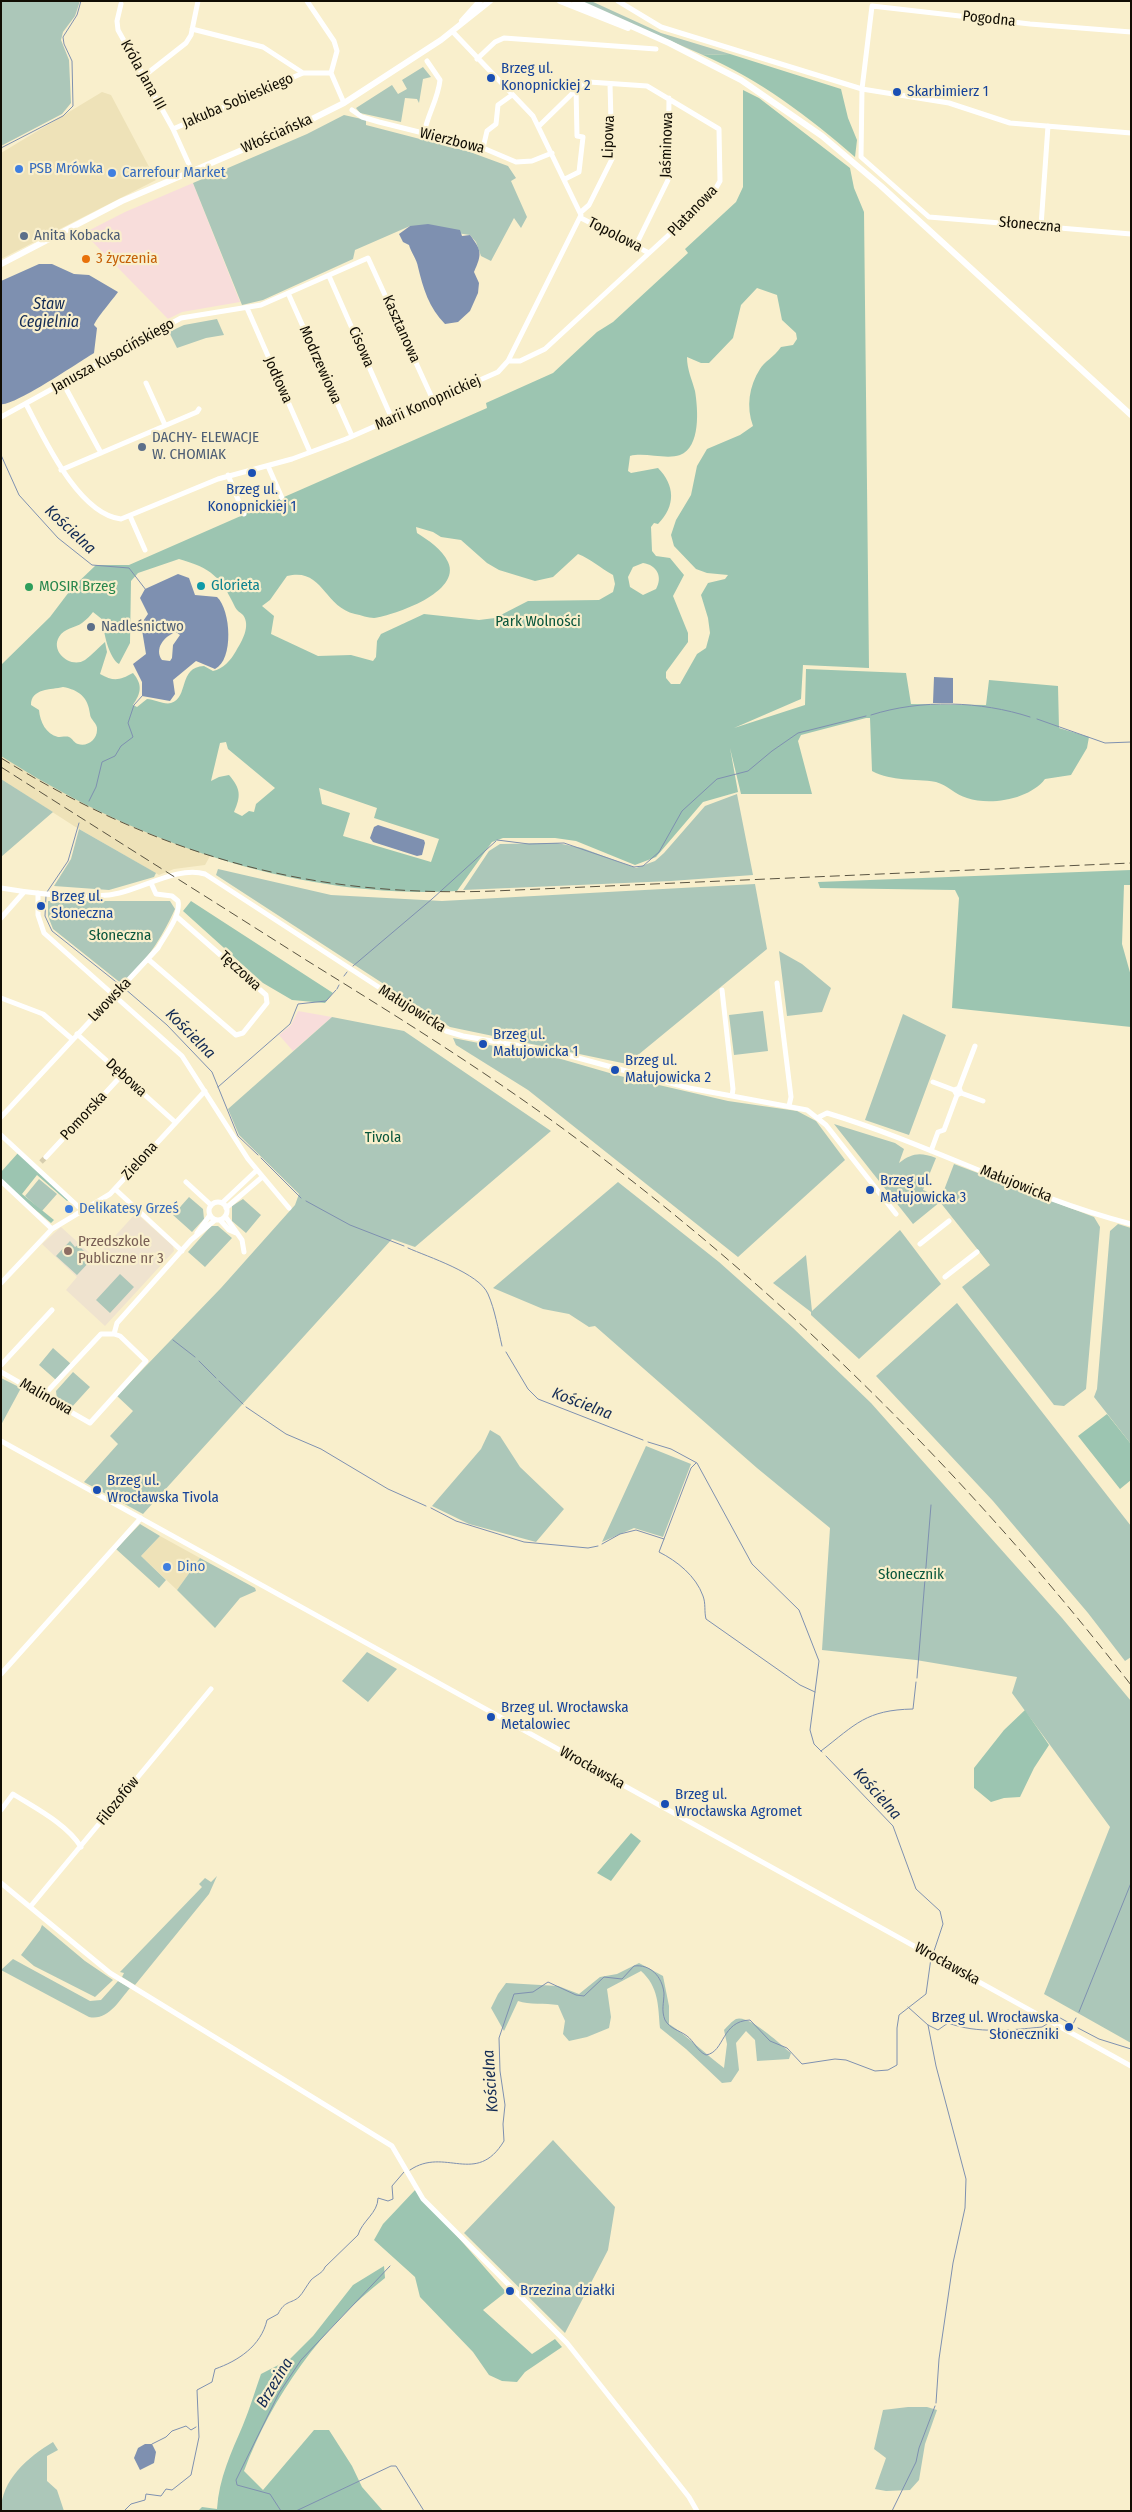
<!DOCTYPE html>
<html>
<head>
<meta charset="utf-8">
<style>
	body { margin:0 }
	#map { position:relative; width:1132px; height:2512px; overflow:hidden; background:#f9efcc; font-family:"Fira Sans Condensed",sans-serif }
	canvas { display:block }
	.frame { position:absolute; inset:0; border:2px solid #110d03; pointer-events:none }
</style>
</head>
<body>
<div id="map">
<canvas width="1132" height="2512"></canvas>
<div class="frame"></div>
</div>
<script>
const g = document.querySelector('canvas').getContext('2d');
g.lineJoin = 'round';
function paint(path, color) { g.fillStyle = color; g.fill(path, 'evenodd'); }
function strokePath(path, color, width, dash) { g.strokeStyle = color; g.lineWidth = width; g.lineCap = dash ? 'butt' : 'round'; g.setLineDash(dash || []); g.stroke(path); }
function write(font, color, halo, rows, align = 'center') {
  g.font = font + ' "Fira Sans Condensed",sans-serif'; g.lineWidth = 4.5; g.setLineDash([]); g.textBaseline = 'middle'; g.strokeStyle = halo; g.fillStyle = color; for (const [text, x, y, turn = 0] of rows) {
    g.save(); g.translate(x, y); g.rotate((+turn || 0) * Math.PI / 180); g.textAlign = isNaN(turn) ? turn : align; if (halo) g.strokeText(text, 0, 0); g.fillText(text, 0, 0); g.restore();
  }
}
const built = new Path2D(`
	M102 92 111 95 156 180 1 259V153Z
	M1 745 214 849 205 865 174 869 159 875 74 826 1 779Z
	M160 1536 200 1558 177 1590 141 1556Z`);
const industrial = new Path2D(`
	M193 183 240 302 182 312 168 319 84 233 125 212Z
	M298 1011 332 1017 293 1051 279 1035 291 1025Z`);
const education = new Path2D(`
	M136 1213 173 1246 174 1251 105 1326 66 1290 77 1277 42 1244 61 1227 95 1258Z`);
const green = new Path2D(`
	M1 1H80L75 16 63 32 61 40 69 60 71 103 62 114 1 146Z
	M579 1H591L661 33 730 54 703 55Z
	M423 67 431 77 423 79 419 103 417 99 405 98 401 122 360 113 356 108 392 85 398 94 407 89 402 80Z
	M344 115 366 120V125L470 152 508 166 516 178 511 181 527 217 521 228 514 218 491 261 481 256 476 242 470 235 410 226 355 250 353 259 263 300 242 305 193 183 307 134Z
	M217 319 224 335 206 338 177 348 169 332 184 325Z
	M1 779 53 812 1 857Z
	M737 794 753 875 671 881 463 890 489 851 500 844 557 843 582 848 636 868 655 861 664 853 705 806Z
	M79 829 156 873 154 877 109 890 54 886 71 859Z
	M218 869 331 895 442 901 755 884 767 949 627 1064 450 1027 216 875Z
	M48 901H170L175 909C159 943 149 957 122 984L53 929 48 916Z
	M779 951 802 964 831 988 822 1012 787 1016Z
	M763 1011 768 1051 734 1055 729 1015Z
	M903 1014 946 1035 909 1135 865 1120Z
	M332 1017 404 1031 551 1131 415 1247 392 1239 143 1514 84 1482 118 1444 110 1436 133 1411 117 1396 221 1288 295 1205 299 1194 239 1135 228 1109Z
	M453 1038 561 1059 620 1076 728 1101 797 1111 816 1121 845 1160 738 1257 528 1090 456 1045Z
	M834 1124 895 1143 904 1149 899 1163C912 1153 920 1152 936 1158L923 1190 941 1198 954 1164 1094 1217 1100 1227 1086 1389 1064 1406 1054 1405 962 1287 990 1265 940 1202 913 1224Z
	M39 1179 57 1194 42 1211 25 1196Z
	M618 1182 719 1262 793 1328 871 1403 1062 1618 1131 1701V2043L1044 1994 1110 1827 1012 1693 1017 1677 916 1660 822 1650 830 1528 757 1468 595 1326 589 1327 569 1314 543 1309 493 1288Z
	M189 1197 203 1209 204 1219 192 1232 173 1215Z
	M243 1199 261 1215 246 1233 232 1221V1206Z
	M1118 1224 1131 1228V1444L1094 1397 1097 1389 1110 1231Z
	M211 1226H218L232 1238 205 1267 188 1252Z
	M900 1230 941 1284 859 1359 811 1315V1312L773 1283 806 1255 812 1311Z
	M70 1241 75 1247 78 1245 92 1259 77 1275 56 1256Z
	M120 1274 134 1287 110 1313 96 1300Z
	M957 1303 1131 1526V1657L1125 1661 1088 1613 993 1501 876 1376Z
	M53 1348 71 1364 56 1380 39 1365Z
	M73 1372 90 1387 71 1408 57 1400 56 1391Z
	M1 1378 21 1388 1 1425Z
	M490 1430 500 1436 520 1467 564 1509 536 1542 469 1524 432 1506 481 1449Z
	M646 1446 691 1464 663 1537 634 1528 602 1542Z
	M140 1524 160 1536 141 1556 166 1580 159 1588 116 1549Z
	M200 1558 255 1588 256 1591 240 1598 215 1628 177 1590Z
	M367 1652 397 1669 368 1702 342 1681Z
	M217 1876 209 1894 135 1985 122 1977 124 1973 120 1972 202 1887 199 1884 205 1878 211 1882Z
	M42 1925 85 1961 113 1980 95 1997 34 1966 21 1955 40 1930Z
	M13 1959 90 2001 101 2000 118 1981 130 1988C119 2001 108 2021 89 2017L1 1970Z
	M639 1963 663 1976 669 2006V2024C689 2037 705 2054 724 2068L727 2044 724 2030C727 2027 732 2021 736 2019 749 2014 781 2045 791 2053L789 2059 757 2061 755 2040 746 2031 736 2043 739 2070 731 2082 722 2083 686 2049 660 2028C658 2006 659 1987 641 1971L607 1989 611 2017 609 2028 587 2037 569 2041 563 2034 565 2021 558 2005C545 2003 529 2005 518 2001L504 2031 491 2008 498 1994 506 1983 558 1986 579 1994 600 1977 617 1974Z
	M553 2140 615 2207 608 2250 565 2333 464 2233Z
	M908 2407H927L937 2410 925 2444 919 2480 910 2490 886 2491 875 2489 886 2458 874 2449 883 2410Z
	M53 2442 58 2450 47 2456V2481L57 2490 64 2511H1C1 2480 28 2457 53 2442Z`);
const forest = new Path2D(`
	M730 54 841 89 848 118 857 140 855 157C809 117 759 79 703 55Z
	M743 90 759 98 850 168 854 188 864 212 869 668 803 665 801 699 734 728 805 705 806 669 906 673 911 704 986 705 989 680 1058 686 1059 728 1089 737 1087 748 1071 775 1045 779C1030 799 991 806 967 798 956 795 947 785 936 782 913 778 893 782 872 771L870 718H866L801 735 798 741 812 794H741L730 748 738 792 703 802 656 857 635 865 576 841 555 838H503L492 842 457 891C298 900 133 841 1 756V665L50 617 72 588 96 565H129L487 408 486 403 553 373 597 332 613 322 688 253 685 249 736 202 743 187ZM757 288 777 295 782 320 796 333 797 339 793 345 781 347C774 357 764 362 760 369 749 386 746 407 753 426L740 435 707 449 697 466 691 495 676 520 671 535 674 546 696 569 707 573 728 575 725 579 708 583 701 595 708 618 710 633 706 648 697 654 680 684H671L666 678V672L688 642V633L673 596 684 575 670 558 656 556 652 551 651 527 654 523 658 524C676 506 675 485 658 468L631 473 628 471 630 456C645 452 666 460 680 455 701 447 698 409 695 391 692 379 687 370 687 357L701 363H709L733 338 741 305ZM416 527 433 532 441 537 461 540 487 563 499 570 535 581 553 577 578 554C591 559 600 568 613 575L615 584 613 592 599 600 528 601 495 618 479 620 424 614 381 634 377 641 376 657 373 661 351 655 318 656 271 634 274 616 262 606 270 600 287 576C323 567 323 606 355 614 361 615 368 618 374 618 395 615 462 592 448 562 442 549 428 540 417 533ZM179 559C211 568 221 577 235 607 237 611 240 612 243 615 251 626 242 641 236 651 231 660 223 669 213 671L204 666C178 667 189 698 171 703 164 705 154 699 147 699L137 707 133 705C141 693 143 685 133 673 120 680 114 682 100 674L107 652 105 642C99 647 92 655 85 660 71 669 50 652 59 637 64 628 75 628 82 623 86 620 90 616 93 612L103 620C103 632 109 658 119 664L130 643 131 581 138 573ZM643 563C657 565 663 577 656 589L643 595 630 587 628 577 633 567ZM63 687C79 690 88 697 90 714 90 720 98 723 97 730 97 740 87 747 78 744 74 743 73 739 69 737 67 736 61 737 58 737 46 734 40 722 39 710L31 705C31 688 51 690 63 687ZM226 742 228 749 275 788 256 804 254 812 249 811 242 816 234 812C241 796 241 789 229 775L219 777 211 781 220 743ZM319 788 377 808 374 818 439 839 431 862 343 836 350 813 322 804Z
	M1131 870V885H1124L1122 944 1131 976V1027L952 1008 959 898 955 890 820 888 818 882Z
	M191 901 333 993 325 1003 292 1000 263 983 183 911Z
	M18 1153 70 1199 67 1201 37 1175 22 1194 54 1220 51 1223 1 1181V1172Z
	M1107 1414 1131 1444V1480L1120 1489 1078 1436Z
	M1025 1710 1049 1745 1034 1768 1020 1797 1004 1798 991 1802 974 1788V1768L1004 1730Z
	M631 1833 641 1841 611 1881 597 1873Z
	M416 2189 506 2292 483 2310 532 2354 555 2339 562 2347 525 2372 517 2382 502 2381 489 2375 473 2352 420 2297 415 2277 374 2240 383 2224Z
	M384 2266 385 2278C322 2327 272 2396 244 2471L263 2490 314 2430H329L352 2466 362 2487 383 2511H198L202 2507 217 2509C219 2478 231 2453 243 2425 250 2408 255 2391 261 2374L290 2359 313 2336 353 2285Z`);
const water = new Path2D(`
	M428 224 460 230 462 236 470 235C482 251 482 254 474 272L479 283 478 293 470 311 458 322 445 324C429 308 423 288 418 267 417 260 411 252 409 245L403 242 399 234 410 226Z
	M39 264H52L74 274 89 275 118 292C113 299 96 319 94 325L97 328 94 353C79 362 13 407 1 404V281Z
	M178 574 189 578 195 595 217 597C231 610 234 660 215 669L196 661 173 680 175 694 170 701 142 696V682L133 664 146 654 141 624 148 614 140 598 145 589ZM176 632 180 635 173 645 172 658 170 661 162 660C154 649 164 636 176 632Z
	M934 677 953 678V703H933Z
	M378 825 424 840 425 843 422 855 417 856 373 842 370 838 374 827Z
	M145 2444H152L156 2452 154 2463 140 2470 134 2458 138 2448Z`);
const stream = new Path2D(`
	M1 148 63 116 73 106 72 61 64 44 63 37 77 15 81 1
	M1 455 19 495 58 538 92 565 129 568 146 590
	M871 715C921 699 981 701 1030 717
	M1037 719 1105 743 1131 742
	M89 801 96 787 102 762 115 756 121 746 133 737 128 723 134 705 143 695
	M497 840 529 844 564 843 634 867 643 866 659 852 682 811 717 779 748 771 772 751 798 733 866 716
	M47 892 68 861 79 823
	M46 896 45 916 52 931 120 985
	M353 966 432 899 496 841
	M344 976 347 972
	M124 988 167 1025 212 1072 238 1136 258 1155
	M337 989 339 985
	M218 1087 290 1024 298 1004 326 1001 336 990
	M261 1158 301 1198
	M306 1201 350 1225 404 1246
	M408 1248C428 1257 479 1273 488 1294 495 1310 498 1329 502 1346
	M173 1340 195 1357
	M506 1352 528 1389 538 1399 643 1440
	M199 1361 216 1378
	M219 1381 243 1404
	M246 1407 286 1434 321 1449 388 1489 426 1506
	M648 1442 671 1449 697 1463 752 1564 799 1610 819 1661 810 1730 814 1744 822 1752
	M696 1463 691 1468 659 1552C677 1561 696 1576 703 1596 706 1604 704 1611 706 1619L800 1685 815 1692
	M431 1508 456 1521 524 1542 588 1548 598 1546
	M602 1544 620 1534 636 1530 664 1539
	M917 1678 931 1505
	M821 1751C856 1724 866 1710 913 1709L916 1682
	M826 1756 893 1826 916 1889 940 1911 943 1924 933 1954
	M908 2007 928 2025 938 2030 948 2023C978 2034 1011 2030 1042 2027L1047 2024
	M1079 2012 1131 1883
	M1051 2016 1053 2014 1073 2025
	M1073 2024 1076 2018
	M928 2025 936 2066 966 2179 965 2208 953 2263 939 2359 936 2403
	M1078 2028 1099 2039 1131 2049
	M410 2170C445 2146 476 2187 504 2141L503 2124 505 2105 500 2071 499 2038 514 1994 533 1992 548 1982 576 1995 584 1996 604 1977 622 1979 634 1966C650 1964 662 1976 664 1993 664 2003 661 2010 665 2020 670 2029 679 2030 687 2036 694 2041 697 2051 706 2055 725 2052 721 2021 750 2020L770 2041 787 2048 802 2064 835 2059 846 2060 875 2071 888 2070 897 2065V2028L899 2015 926 1994 931 1958
	M152 2444 166 2437 172 2431 186 2426 191 2430 196 2427
	M124 2511 131 2504 145 2500 146 2494 161 2496 166 2489 172 2490 191 2475 199 2437 197 2390 212 2382 215 2369C238 2361 261 2346 267 2320L278 2314C285 2300 291 2304 299 2297 303 2293 307 2285 311 2280 316 2275 323 2273 325 2267L358 2235C362 2221 378 2213 378 2198L388 2201 393 2199 392 2186 404 2172
	M281 2511 270 2494 237 2485 236 2480 279 2393 301 2360 390 2266
	M296 2511 391 2466H396L424 2511
	M892 2511 916 2462 919 2448 935 2406`);
const minorTunnel = new Path2D(`
	M41 1162 46 1157`);
const minor = new Path2D(`
	M307 1 334 41 337 51 331 73
	M618 1 661 27 862 89 949 103 1010 123 1131 133
	M121 4 117 21 118 30 173 129 192 171
	M192 29 263 47 303 73
	M1131 32 1030 24 872 6 862 89 861 157 929 217 1131 234
	M477 59 495 42 504 38 656 49
	M144 76 186 43 191 35 198 1
	M352 110 362 117 379 122 483 148 516 162 532 161 552 153
	M173 129 303 73H331L344 103
	M424 134C427 115 438 100 440 80L427 61
	M483 148 487 131 496 124 498 105 512 95
	M565 179 579 172 583 137 577 136 576 88
	M581 212 589 205 612 159 610 84
	M581 218 649 253
	M1041 226 1048 126
	M636 245 668 180 669 98
	M329 276 392 419
	M288 293 352 436
	M247 308 310 452
	M508 361H520L545 349 712 195 720 181 719 129 647 86 589 82 582 84 539 126
	M63 383 101 453
	M146 383 165 425
	M26 404C44 438 78 514 121 519L218 479 292 459 346 439 498 372 508 361 581 215 533 116 452 31
	M1 417 181 318 261 305 368 258 433 400
	M268 466 282 498
	M61 470 197 412 199 409
	M228 475 244 514
	M130 516 145 550
	M1 888C36 894 73 898 109 895 138 892 177 865 205 874L446 1031 463 1036 556 1052 689 1088 807 1110 826 1125 896 1214
	M38 893V915L44 933 182 1056 248 1159 289 1208
	M1 918 24 892
	M149 960 236 1035 243 1033 267 1003 266 995 176 916
	M777 983 791 1097 789 1106
	M722 990 733 1089 732 1096
	M1 998 43 1014 72 1039
	M77 1034 175 1122
	M933 1082 954 1090
	M959 1088 975 1046
	M961 1093 983 1101
	M1 1117 158 948C165 935 181 916 178 901L172 896 156 894 151 883
	M819 1117 827 1113C930 1144 1026 1197 1131 1224
	M1 1135 83 1211
	M931 1151 938 1132 944 1130 957 1095 961 1093 959 1088 954 1090 957 1095
	M46 1157 122 1075
	M1 1181 52 1229
	M186 1182 211 1205
	M115 1189 182 1251
	M209 1211a9 9 0 1 1 18 0a9 9 0 1 1-18 0Z
	M222 1203 256 1171
	M226 1208 261 1178
	M225 1216 242 1240 244 1252
	M220 1220 229 1230 236 1233
	M197 1233 210 1215
	M920 1244 949 1221
	M945 1277 977 1252
	M1 1283 52 1229 110 1194 205 1091
	M114 1334 117 1323 191 1240 215 1220
	M1 1365 52 1310
	M1 1372 90 1423 146 1361 120 1336 114 1334H101L44 1395
	M1 1441 1131 2066
	M1 1674 141 1518
	M1 1810 13 1794C35 1808 67 1824 81 1847
	M1 1883 110 1973 392 2146 423 2199 567 2343 689 2497 697 2511
	M30 1907 211 1689`);
const major = new Path2D(`
	M560 1 628 28
	M575 1 669 43 741 80 822 136 881 186 1131 415
	M462 21 480 1
	M1 264 122 201 296 127 344 103 441 40 490 1`);
const rail = new Path2D(`
	M1 758C158 855 309 898 494 891L1131 863
	M1 767C103 832 205 896 306 960 398 1017 490 1074 577 1139 786 1294 971 1479 1131 1685`);
const markers = [
	[491,78,5,"#1a4fb4"],
	[897,92,5,"#1a4fb4"],
	[19,169,5,"#3f7fe0"],
	[112,173,5,"#3f7fe0"],
	[24,236,5,"#5c6f8a"],
	[86,259,5,"#e8710a"],
	[142,447,5,"#5c6f8a"],
	[252,473,5,"#1a4fb4"],
	[201,586,5,"#0f9aa8"],
	[29,587,5,"#2e9e5b"],
	[91,627,5,"#5c6f8a"],
	[41,906,5,"#1a4fb4"],
	[483,1044,5,"#1a4fb4"],
	[615,1070,5,"#1a4fb4"],
	[870,1190,5,"#1a4fb4"],
	[69,1209,5,"#3f7fe0"],
	[68,1251,5,"#8d6e63"],
	[97,1490,5,"#1a4fb4"],
	[167,1567,5,"#3f7fe0"],
	[491,1717,5,"#1a4fb4"],
	[665,1804,5,"#1a4fb4"],
	[1069,2027,5,"#1a4fb4"],
	[510,2291,5,"#1a4fb4"]
];
const streetNames = [
	["Pogodna",989,19,6],
	["Króla Jana III",143,75,61],
	["Jakuba Sobieskiego",238,101,-23],
	["Włościańska",277,134,-24],
	["Lipowa",609,137,-88],
	["Wierzbowa",452,141,14],
	["Jaśminowa",667,145,-88],
	["Platanowa",693,211,-46],
	["Słoneczna",1030,225,5],
	["Topolowa",615,235,27],
	["Kasztanowa",401,329,66],
	["Cisowa",361,347,66],
	["Janusza Kusocińskiego",113,356,-29],
	["Modrzewiowa",320,365,66],
	["Jodłowa",278,380,66],
	["Marii Konopnickiej",428,403,-24],
	["Tęczowa",240,971,42],
	["Lwowska",110,1000,-46],
	["Małujowicka",412,1009,32],
	["Dębowa",126,1078,42],
	["Pomorska",84,1116,-47],
	["Zielona",140,1161,-48],
	["Małujowicka",1016,1184,22],
	["Malinowa",46,1397,30],
	["Wrocławska",592,1768,29],
	["Filozofów",118,1801,-51],
	["Wrocławska",947,1964,29]
];
const transitNames = [
	["Brzeg ul.",501,69],
	["Konopnickiej 2",501,86],
	["Skarbimierz 1",907,92],
	["Brzeg ul.",252,490,"center"],
	["Konopnickiej 1",252,507,"center"],
	["Brzeg ul.",51,897],
	["Słoneczna",51,914],
	["Brzeg ul.",493,1035],
	["Małujowicka 1",493,1052],
	["Brzeg ul.",625,1061],
	["Małujowicka 2",625,1078],
	["Brzeg ul.",880,1181],
	["Małujowicka 3",880,1198],
	["Brzeg ul.",107,1481],
	["Wrocławska Tivola",107,1498],
	["Brzeg ul. Wrocławska",501,1708],
	["Metalowiec",501,1725],
	["Brzeg ul.",675,1795],
	["Wrocławska Agromet",675,1812],
	["Brzeg ul. Wrocławska",1059,2018,"right"],
	["Słoneczniki",1059,2035,"right"],
	["Brzezina działki",520,2291]
];
const shopNames = [
	["PSB Mrówka",29,169],
	["Carrefour Market",122,173],
	["Delikatesy Grześ",79,1209],
	["Dino",177,1567]
];
const serviceNames = [
	["Anita Kobacka",34,236],
	["DACHY- ELEWACJE",152,438],
	["W. CHOMIAK",152,455],
	["Nadleśnictwo",101,627]
];
const foodNames = [
	["3 życzenia",96,259]
];
const cultureNames = [
	["Glorieta",211,586]
];
const leisureNames = [
	["MOSIR Brzeg",39,587]
];
const parkNames = [
	["Park Wolności",538,622],
	["Słoneczna",120,936],
	["Tivola",383,1138],
	["Słonecznik",911,1575]
];
const educationNames = [
	["Przedszkole",78,1242],
	["Publiczne nr 3",78,1259]
];
const waterNames = [
	["Staw",49,305],
	["Cegielnia",49,323],
	["Kościelna",70,530,43],
	["Kościelna",190,1034,45],
	["Kościelna",582,1404,21],
	["Kościelna",877,1794,48],
	["Kościelna",491,2081,-94],
	["Brzezina",275,2383,-59]
];
paint(built, '#eee2b8');
paint(industrial, '#f8dddb');
paint(education, '#efe3cf');
paint(green, '#acc7b9');
paint(forest, '#9cc5b1');
paint(water, '#7e90b0');
strokePath(stream, '#7e90b0', 1);
strokePath(minorTunnel, '#d6cdae', 5, [5, 2.5]);
strokePath(minor, '#fff', 5);
strokePath(major, '#fff', 6);
strokePath(rail, '#5a5442', 1, [10, 5]);
for (const [x, y, r, color] of markers) { const dot = new Path2D(); dot.arc(x, y, r, 0, 2 * Math.PI); g.fillStyle = color; g.fill(dot); strokePath(dot, '#f9efcc', 2); }
write('15px', '#110d03', '#f9efcc', streetNames);
write('15px', '#164399', '#f9efcc', transitNames, 'left');
write('15px', '#366cbe', '#f9efcc', shopNames, 'left');
write('15px', '#4e5e75', '#f9efcc', serviceNames, 'left');
write('15px', '#c56008', '#f9efcc', foodNames, 'left');
write('15px', '#0d838f', '#f9efcc', cultureNames, 'left');
write('15px', '#27864d', '#f9efcc', leisureNames, 'left');
write('15px', '#09563c', '#f9efcc', parkNames);
write('15px', '#785e54', '#f9efcc', educationNames, 'left');
write('italic 16px', '#122a54', '#f9efcc', waterNames);
</script>
</body>
</html>
